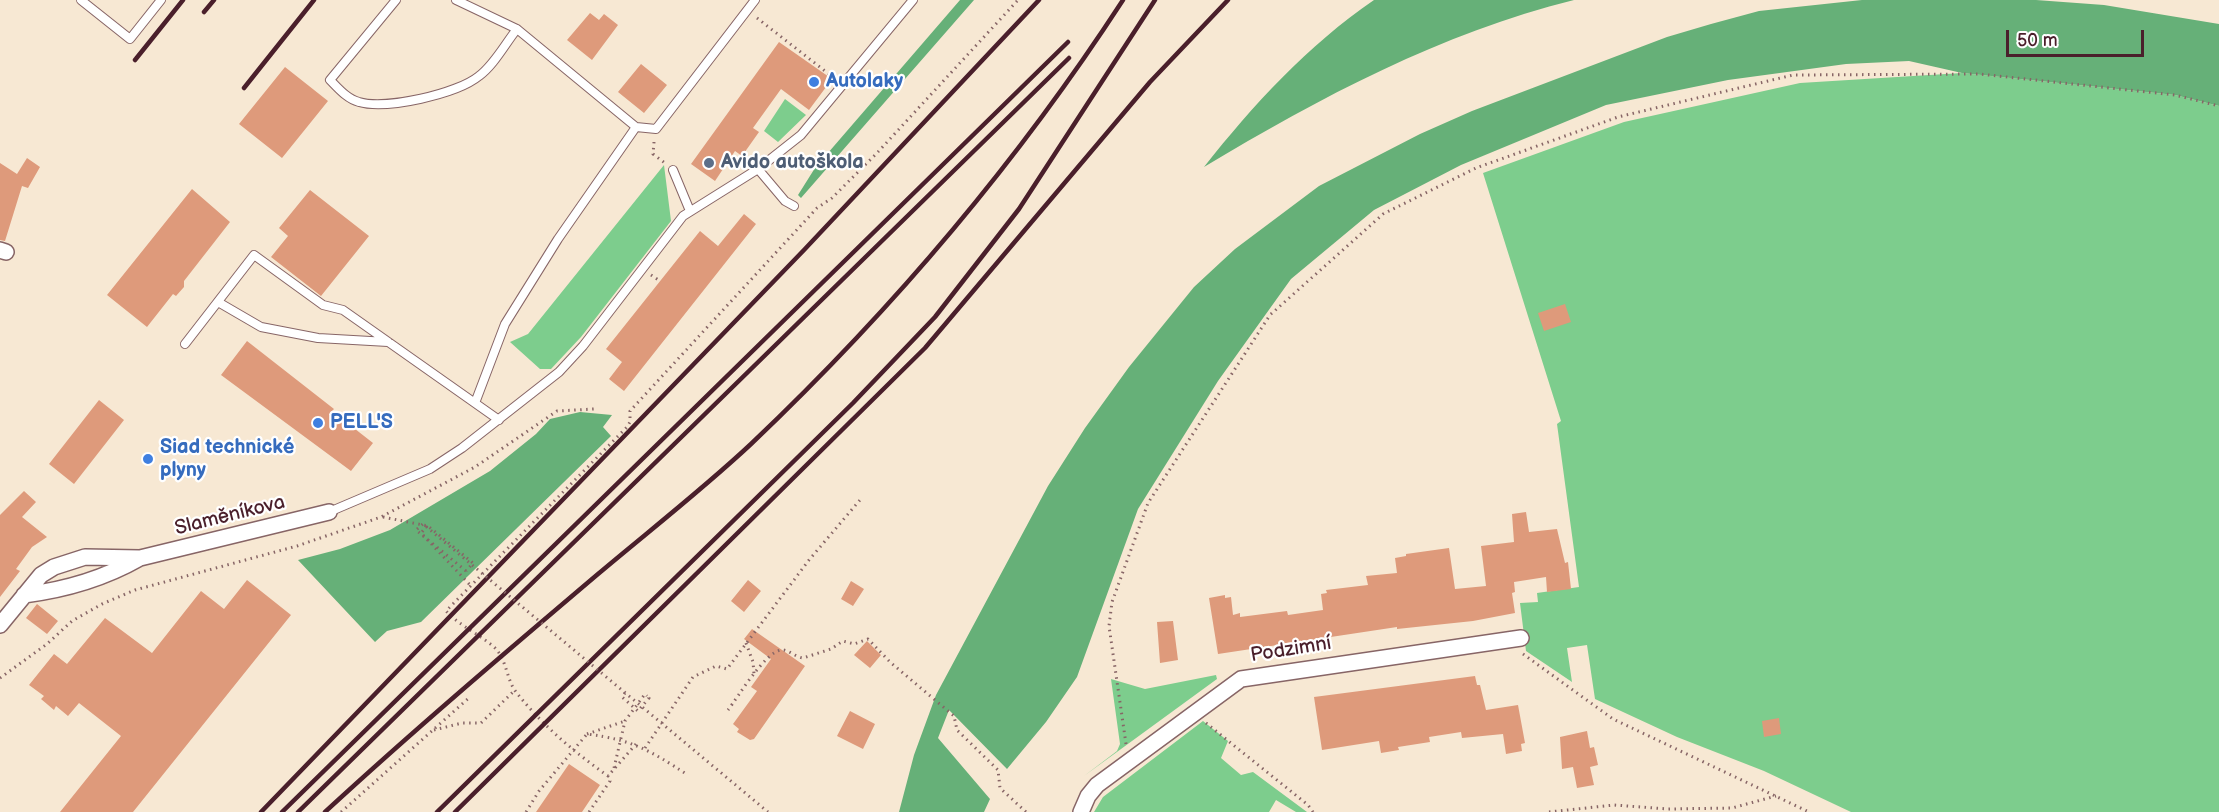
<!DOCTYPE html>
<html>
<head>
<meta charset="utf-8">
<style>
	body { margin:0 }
	#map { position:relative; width:2219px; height:812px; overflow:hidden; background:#f7e8d3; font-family:"Balsamiq Sans",sans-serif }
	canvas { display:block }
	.scale { position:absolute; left:2006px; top:30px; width:138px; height:27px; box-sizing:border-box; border:3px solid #4a1f2b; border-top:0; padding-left:8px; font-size:18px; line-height:21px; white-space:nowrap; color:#4a1f2b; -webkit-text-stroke:4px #fff; paint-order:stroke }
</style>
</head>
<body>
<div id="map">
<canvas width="2219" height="812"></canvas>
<div class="scale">50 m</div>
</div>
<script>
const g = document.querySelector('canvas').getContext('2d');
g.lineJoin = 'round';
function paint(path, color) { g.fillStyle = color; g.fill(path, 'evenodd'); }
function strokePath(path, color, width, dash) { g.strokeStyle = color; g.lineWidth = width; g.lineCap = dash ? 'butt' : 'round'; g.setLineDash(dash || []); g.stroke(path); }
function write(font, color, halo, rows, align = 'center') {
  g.font = font + ' "Balsamiq Sans",sans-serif'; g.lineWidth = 4.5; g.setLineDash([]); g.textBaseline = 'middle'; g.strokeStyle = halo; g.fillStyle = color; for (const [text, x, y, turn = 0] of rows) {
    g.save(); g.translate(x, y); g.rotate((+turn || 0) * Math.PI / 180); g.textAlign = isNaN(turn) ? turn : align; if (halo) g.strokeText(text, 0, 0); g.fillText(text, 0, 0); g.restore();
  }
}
const green = new Path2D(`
	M1962 73 2175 95 2219 106V812H1851L1764 771 1677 737 1595 699 1587 645 1567 648 1572 682 1526 651 1520 603 1538 602 1537 593 1579 587 1557 424 1561 421 1483 173 1624 122 1800 83Z
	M785 99 806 115 778 142 764 131Z
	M664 165 671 221 581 337 551 369H540L510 342 528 334Z
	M1216 675 1217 679 1084 776 1117 751 1120 744 1111 679 1145 689Z
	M1203 721 1228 741 1221 758 1241 775 1253 772 1307 812H1296L1276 800 1269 812H1094L1103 797Z`);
const forest = new Path2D(`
	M960 0H974L801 198 798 195 815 168Z
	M1374 0H1574C1441 33 1321 97 1204 167 1254 104 1307 46 1374 0Z
	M1862 0H2036L2104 5 2219 24V106L2175 95 1962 73 1909 61 1846 64 1728 80 1606 105 1461 165 1374 210 1291 279 1218 381 1138 509 1077 677 1046 722 1007 769 949 710 938 738 990 799 984 812H899L914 755 936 695 1048 486 1085 428 1129 367 1194 287 1235 249 1319 186 1420 134 1472 111 1667 37 1711 24 1759 11Z
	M580 412 612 415 603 427 611 436 421 622 387 631 375 642 298 560 340 549 390 530 490 471 536 434 550 419Z`);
const building = new Path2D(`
	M590 13 599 20 604 14 618 25 592 60 567 40Z
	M779 42 832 79 809 110 781 89 753 128 759 132 742 156 735 151 715 181 691 164Z
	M641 64 667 85 644 113 618 92Z
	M285 67 328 101 282 158 239 124Z
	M27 158 40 167 28 188 22 186 5 241 0 240V163L17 174Z
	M192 189 230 222 184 281V287L176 296 173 294 147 327 107 295Z
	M310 190 369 236 321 296 271 257 288 236 279 228Z
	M744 214 756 224 624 391 609 379 622 362 606 349 700 231 718 246Z
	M1565 304 1571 322 1544 331 1538 313Z
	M247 341 334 409 332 411 373 443 351 471 221 375Z
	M99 400 124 420 74 484 49 464Z
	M24 491 36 502 22 517 47 537 32 547 16 569 20 571 0 597V515Z
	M1526 512 1529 532 1557 529 1565 563 1568 562 1571 589 1547 592 1546 577 1514 582 1515 592 1512 593 1515 613 1473 621 1397 629V627L1218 654 1209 598 1225 595V598L1231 597 1233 615 1240 613V617L1287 611 1288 615 1323 610 1321 594 1327 593 1326 590 1368 585 1366 576 1397 573 1395 558 1406 556V554L1449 548 1455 589 1486 586 1481 546 1514 542 1512 514Z
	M247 580 291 615 133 812H60L121 736 79 703 68 716 56 706 54 710 41 699 44 696 29 685 54 654 67 664 105 618 152 653 201 591 224 609Z
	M748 580 761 591 744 612 731 601Z
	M851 581 864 589 853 606 841 599Z
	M37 604 58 621 47 634 26 618Z
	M1173 621 1178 660 1160 663 1157 622Z
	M752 629 805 666 754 739 750 740 737 732 739 729 733 724 757 691 751 687 771 659 744 639Z
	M867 641 881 655 870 668 854 655Z
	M1475 676 1477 685H1480L1486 710 1518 705 1525 743 1521 744 1522 751 1506 754 1503 734 1462 738 1461 732 1429 737 1430 742 1398 747 1399 750 1381 753 1379 741 1322 750 1314 697Z
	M850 711 875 724 863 749 837 736Z
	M1779 718 1781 734 1764 737 1762 721Z
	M1587 731 1590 748 1594 747 1598 765 1590 767 1594 785 1577 788 1573 767 1562 769 1560 737Z
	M569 764 600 785 582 812H536Z`);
const path = new Path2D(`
	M757 18 834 78
	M654 142 653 154 665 163
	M651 275 660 281
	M383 517 428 526 473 563 466 571
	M427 526 421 533 471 586
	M746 643 753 662 754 674
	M1523 654 1613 719 1809 812
	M0 678 47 644 72 621 102 604 135 590 297 546 381 517 475 467 557 411 594 409
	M625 693 622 697 638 711 649 698 647 696
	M728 710C738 697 765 652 781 650 788 649 795 657 803 658L831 649 843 641 854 644 868 639 890 662 954 716 957 730 998 770 1000 788 1026 812
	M1206 723 1308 805 1313 812
	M434 730 462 723H481L514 691
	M587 734 625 721
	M636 744 608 776C574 752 542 725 516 692 506 679 507 659 494 647 479 634 460 626 446 611L627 427 630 422V411L817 208 832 198 877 153 1018 0
	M1126 744 1109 626 1112 602 1148 503 1270 315 1383 214 1476 168 1618 117 1793 75 1979 74 2175 95 2219 106
	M645 748 693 677 716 666 727 669 809 560 860 500
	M614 768 625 721 645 694 647 696
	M341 812 470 697
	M526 812 539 791 587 734C633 740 649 750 688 775
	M589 812 610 781 608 776
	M1549 812 1614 805 1668 809 1732 808 1776 796`);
const lane = new Path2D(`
	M81 0 130 39 161 0
	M396 0 330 80C338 88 347 99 359 102 386 110 457 94 479 76 494 65 505 44 517 29
	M456 0 517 29 636 127 656 129 755 0
	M758 169 785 201 794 206
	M673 170 690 211
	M218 302 261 327 318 338 388 342
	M185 344 254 255 323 305 343 310 499 420
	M475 403 505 324 558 239 636 127
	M329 512 430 469 462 448 559 372 583 346 683 216 758 169 801 135 913 0`);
const street = new Path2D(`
	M0 250 6 252
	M24 595C64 590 105 578 140 558
	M0 625 41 575 54 567 85 557 140 558 329 512
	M1081 812 1088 796 1097 785 1241 679 1521 638`);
const rail = new Path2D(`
	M204 12 214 0
	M135 60 183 0
	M244 88 314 0
	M261 812 804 250 1039 0
	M282 812 1068 42
	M298 812 1069 58
	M325 812C414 730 506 652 598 574 649 531 703 489 751 444 892 310 1017 163 1123 0
	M437 812 853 403 935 317 1019 209 1155 0
	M455 812 925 348 1150 82 1228 0`);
const pathBridge = new Path2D(`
	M466 571 416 530 423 524 768 812`);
const markers = [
	[814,82,6,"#3f7fe0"],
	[709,163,6,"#5c6f8a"],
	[318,423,6,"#3f7fe0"],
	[148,459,6,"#3f7fe0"]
];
const shopNames = [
	["Autolaky",826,82],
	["PELL'S",330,423],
	["Siad technické",160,448],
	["plyny",160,471]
];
const serviceNames = [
	["Avido autoškola",721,163]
];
const streetNames = [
	["Slaměníkova",230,516,-14],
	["Podzimní",1291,650,-9]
];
paint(green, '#7dcd8d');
paint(forest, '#66b078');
paint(building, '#de9a7b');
strokePath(lane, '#876566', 10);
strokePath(street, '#876566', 18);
strokePath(path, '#876566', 3, [1.5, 4.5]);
strokePath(lane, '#fff', 8);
strokePath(street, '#fff', 15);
strokePath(rail, '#4a1f2b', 4.5);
strokePath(pathBridge, '#876566', 3, [1.5, 4.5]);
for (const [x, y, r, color] of markers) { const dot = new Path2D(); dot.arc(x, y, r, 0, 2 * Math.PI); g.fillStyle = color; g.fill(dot); strokePath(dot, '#fff', 2); }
write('bold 20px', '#366cbe', '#fff', shopNames, 'left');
write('bold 20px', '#4e5e75', '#fff', serviceNames, 'left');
write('20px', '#4a1f2b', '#fff', streetNames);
</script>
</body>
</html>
